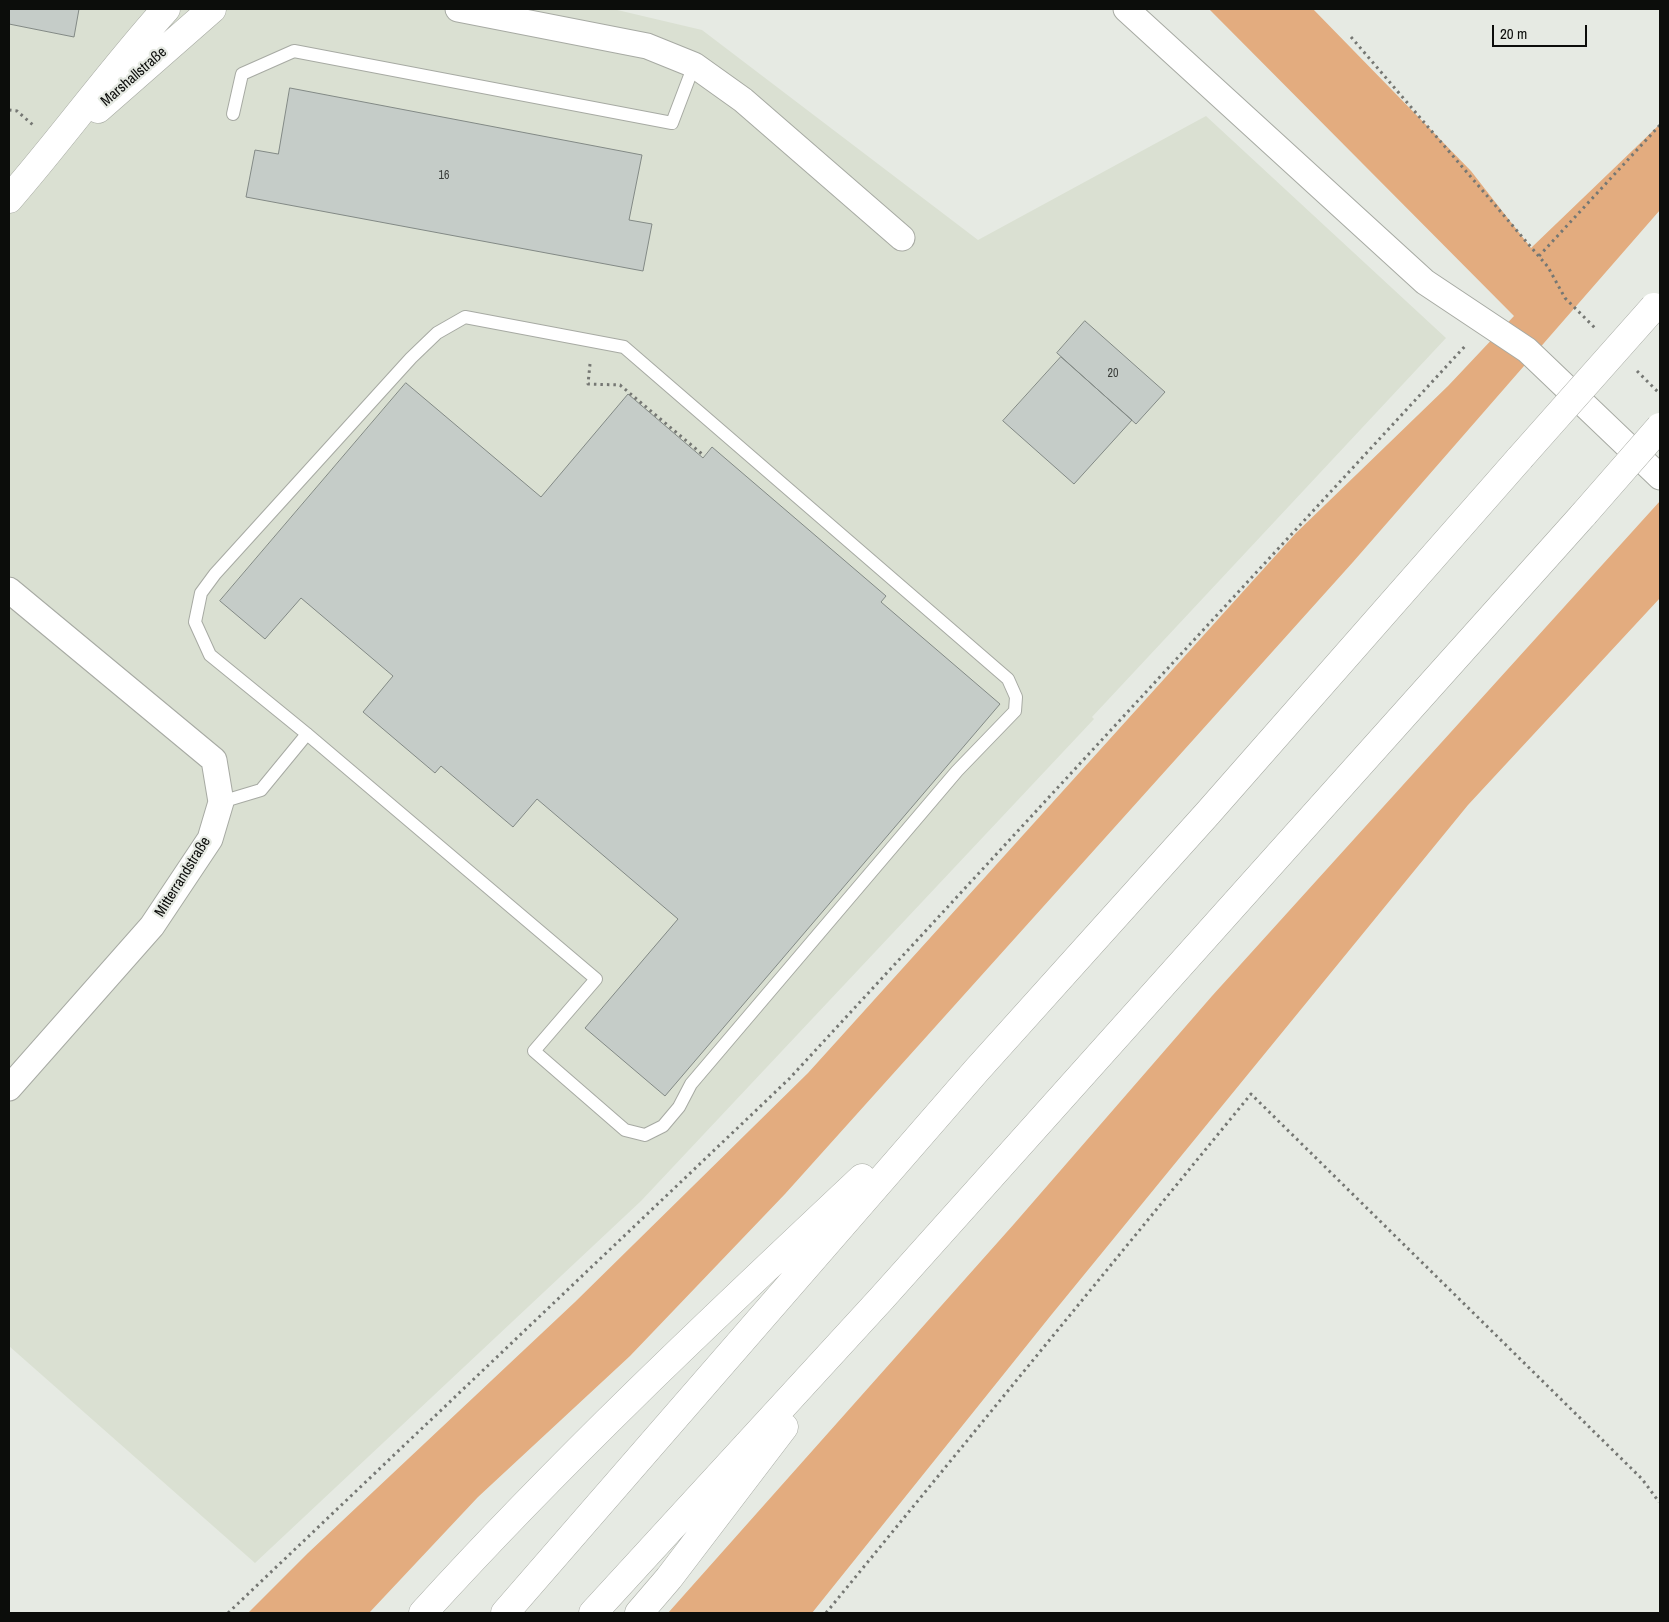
<!DOCTYPE html>
<html>
<head>
<meta charset="utf-8">
<style>
	body { margin:0 }
	#map { position:relative; width:1669px; height:1622px; overflow:hidden; background:#e6eae3; font-family:"Archivo Narrow",sans-serif }
	canvas { display:block }
	.frame { position:absolute; inset:0; border:10px solid #0c0d0b; pointer-events:none }
	.scale { position:absolute; left:1492px; top:25px; width:95px; height:22px; box-sizing:border-box; border:2px solid #0c0d0b; border-top:0; padding-left:6px; font-size:15px; line-height:18px; white-space:nowrap; color:#0c0d0b; -webkit-text-stroke:4px #e6eae3; paint-order:stroke }
</style>
</head>
<body>
<div id="map">
<canvas width="1669" height="1622"></canvas>
<div class="frame"></div>
<div class="scale">20 m</div>
</div>
<script>
const g = document.querySelector('canvas').getContext('2d');
g.lineJoin = 'round';
function paint(path, color) { g.fillStyle = color; g.fill(path, 'evenodd'); }
function strokePath(path, color, width, dash) { g.strokeStyle = color; g.lineWidth = width; g.lineCap = dash ? 'butt' : 'round'; g.setLineDash(dash || []); g.stroke(path); }
function write(font, color, halo, rows, align = 'center') {
  g.font = font + ' "Archivo Narrow",sans-serif'; g.lineWidth = 4.5; g.setLineDash([]); g.textBaseline = 'middle'; g.strokeStyle = halo; g.fillStyle = color; for (const [text, x, y, turn = 0] of rows) {
    g.save(); g.translate(x, y); g.rotate((+turn || 0) * Math.PI / 180); g.textAlign = isNaN(turn) ? turn : align; if (halo) g.strokeText(text, 0, 0); g.fillText(text, 0, 0); g.restore();
  }
}
const built = new Path2D(`
	M9 9H613L702 30 978 240 1206 116 1446 338 1092 717 1094 719 641 1201 255 1563 9 1346Z`);
const green = new Path2D(`
	M1209 9H1313L1471 171 1531 248 1660 124V210L1353 562 785 1194 630 1356 478 1497 369 1613H248L308 1553 575 1302 808 1073 1296 533 1448 386 1514 316Z
	M1660 501V598L1468 805 1052 1314 812 1613H668L1014 1224 1212 996Z`);
const building = new Path2D(`
	M9 9H79L74 37 9 24Z
	M290 88 642 155 629 220 652 224 643 271 246 197 255 150 278 154Z
	M1085 321 1165 392 1136 424 1057 353Z
	M1061 357 1132 420 1074 484 1003 421Z
	M406 383 541 497 628 394 703 458 712 447 886 596 881 602 1000 704 665 1096 585 1028 678 919 537 799 513 827 441 766 435 773 363 712 393 676 301 598 265 639 220 601Z`);
const path = new Path2D(`
	M1351 37 1548 267 1565 298 1596 329
	M9 110 17 111 33 125
	M1539 256 1660 125
	M590 364 588 384 620 385 702 454
	M1637 371 1660 394
	M228 1613 789 1079 1467 344
	M826 1613 1251 1094 1642 1479 1659 1502`);
const lane = new Path2D(`
	M233 114 242 74 294 51 672 123 694 65
	M465 317 624 347 1008 679 1016 697 1015 711 957 771 691 1084 679 1107 663 1126 645 1135 625 1130 534 1051 596 979 307 734 210 655 195 622 201 593 215 574 411 358 437 333Z
	M221 802 261 790 307 734`);
const street = new Path2D(`
	M458 9 647 46 694 65 743 100 902 238
	M1126 9 1425 282 1527 350 1660 477
	M9 590 214 760 221 802 210 839 152 926 9 1088`);
const secondary = new Path2D(`
	M98 109 212 9
	M9 199C63 137 111 70 166 9`);
const highway = new Path2D(`
	M423 1613C561 1461 712 1319 862 1178
	M505 1613 976 1071 1208 813 1520 458
	M593 1613 882 1298 1584 514
	M639 1613 669 1578 784 1427`);
const highwayBridge = new Path2D(`
	M1520 458 1654 307
	M1584 514 1660 427`);
const numberNames = [
	["16",444,176],
	["20",1113,374]
];
const streetNames = [
	["Marshallstraße",134,77,-41],
	["Mitterrandstraße",183,877,-58]
];
paint(built, '#dae0d2');
paint(green, '#e3ac7f');
paint(building, '#c5ccc8');
strokePath(building, '#838a86', 1);
strokePath(lane, '#a7aaa3', 14);
strokePath(street, '#a7aaa3', 27);
strokePath(secondary, '#a7aaa3', 29);
strokePath(highway, '#a7aaa3', 29);
strokePath(path, '#757773', 3, [2.5, 4]);
strokePath(lane, '#fff', 12);
strokePath(street, '#fff', 25);
strokePath(secondary, '#fff', 28);
strokePath(highway, '#fff', 28);
strokePath(highwayBridge, '#a7aaa3', 29, []);
strokePath(highwayBridge, '#fff', 28);
write('12px', '#3a3d3a', null, numberNames);
write('15px', '#0c0d0b', '#e6eae3', streetNames);
</script>
</body>
</html>
